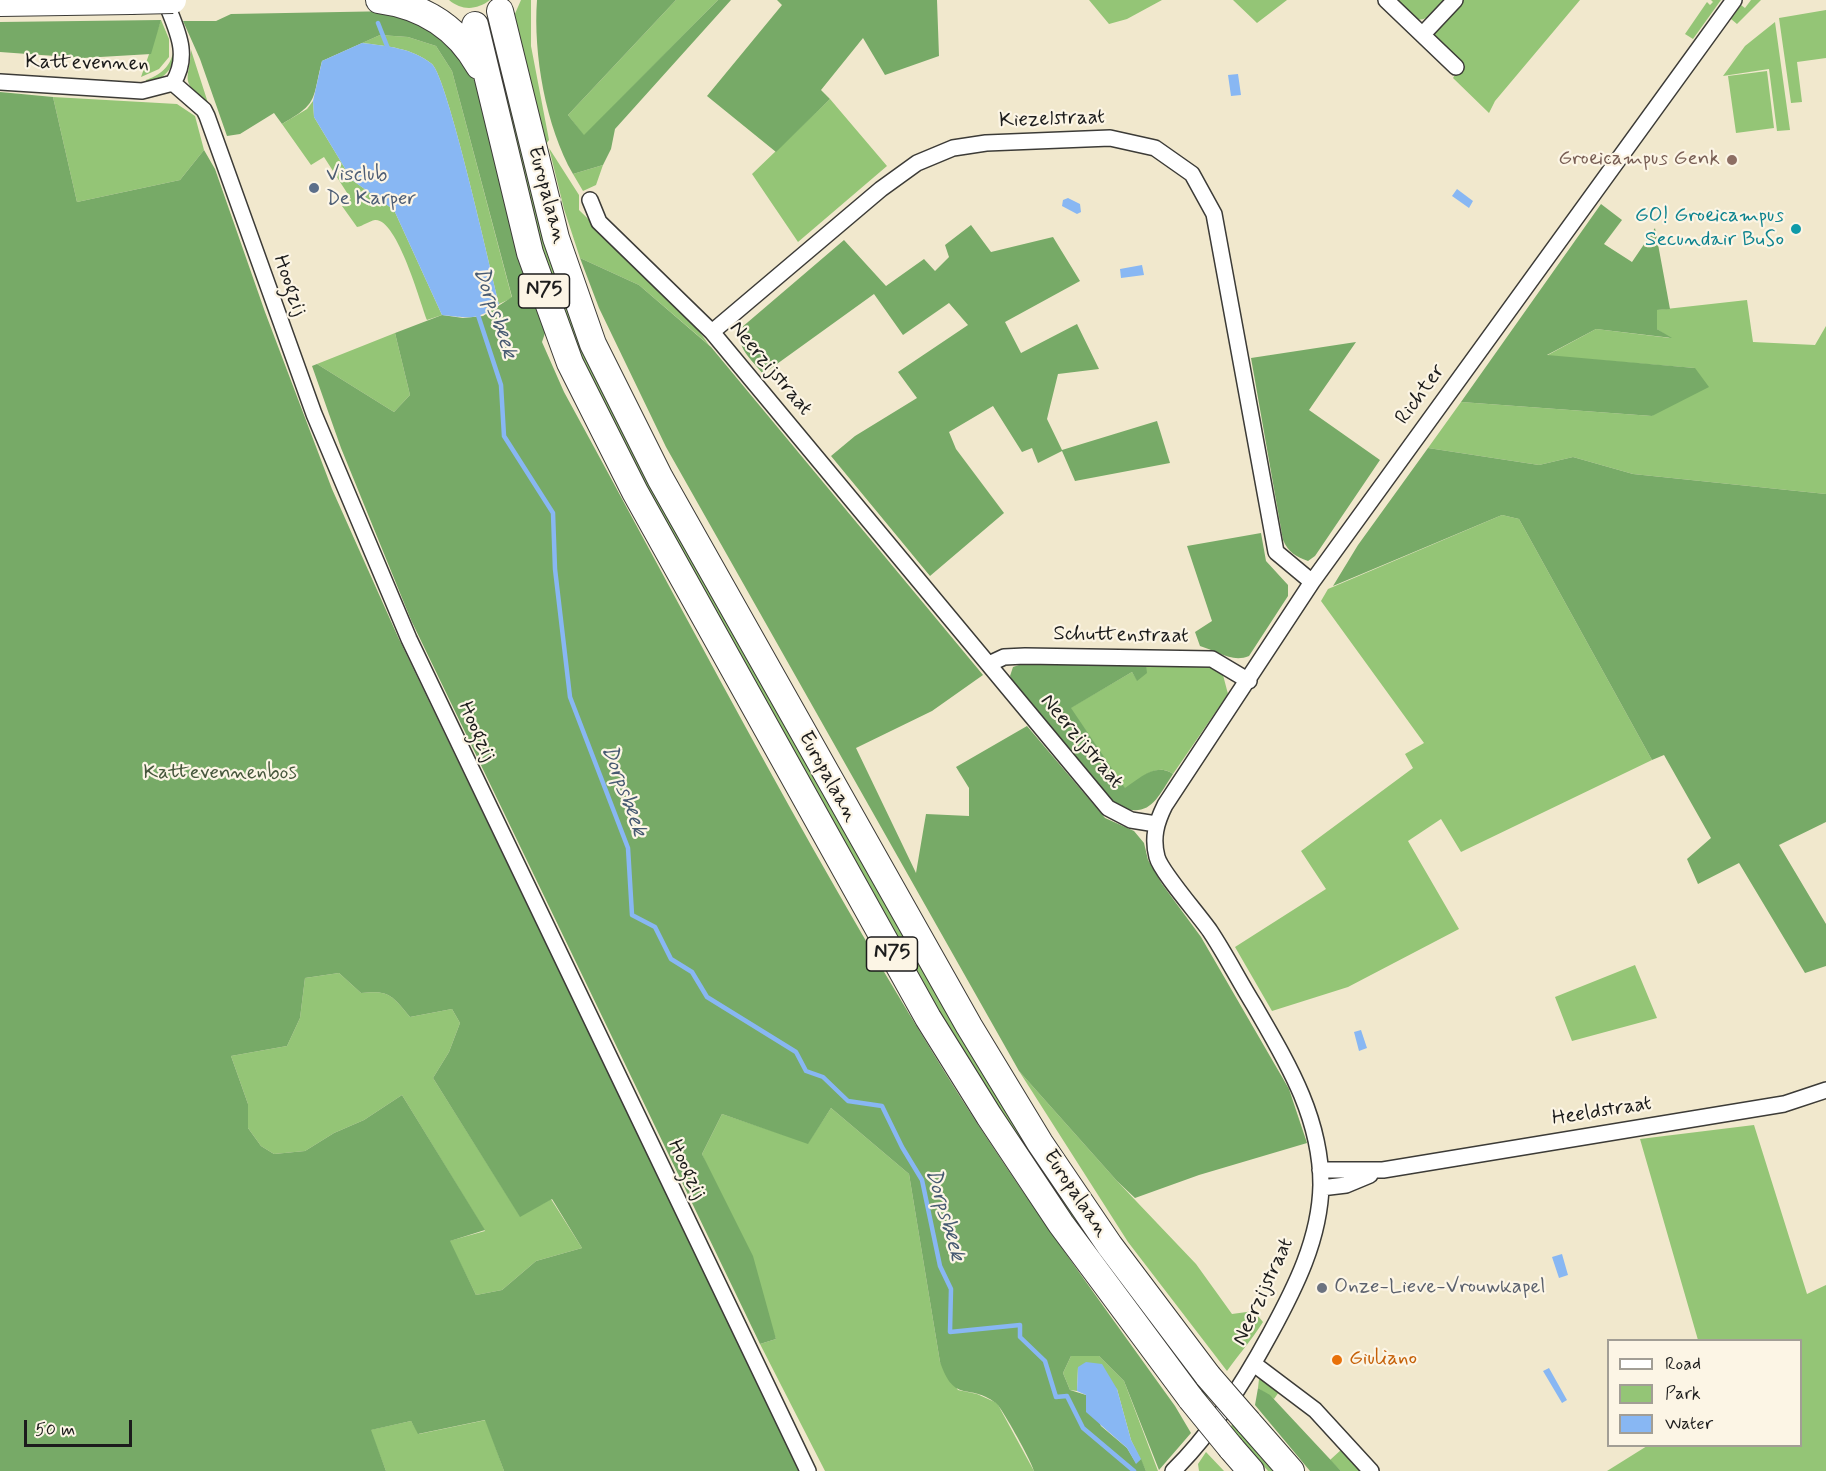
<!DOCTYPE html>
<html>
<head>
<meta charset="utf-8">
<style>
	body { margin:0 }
	#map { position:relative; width:1826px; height:1471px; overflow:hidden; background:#f1e8cd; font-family:Mynerve,sans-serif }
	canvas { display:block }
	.legend { position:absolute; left:1607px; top:1339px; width:195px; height:108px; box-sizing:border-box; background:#fcf5e5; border:2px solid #a29e95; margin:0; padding:8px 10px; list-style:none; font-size:18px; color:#1c1c1c }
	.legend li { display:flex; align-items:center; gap:12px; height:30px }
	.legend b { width:30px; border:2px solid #a29e95 }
	.scale { position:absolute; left:24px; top:1420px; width:108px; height:27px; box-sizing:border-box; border:3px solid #1c1c1c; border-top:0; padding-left:8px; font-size:18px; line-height:21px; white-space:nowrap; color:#1c1c1c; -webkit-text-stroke:4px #fcf5e5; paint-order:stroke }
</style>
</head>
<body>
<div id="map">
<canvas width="1826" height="1471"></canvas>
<ul class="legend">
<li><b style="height:8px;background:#fff"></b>Road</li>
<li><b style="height:16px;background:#94c576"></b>Park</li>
<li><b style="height:16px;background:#88b7f3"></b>Water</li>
</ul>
<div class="scale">50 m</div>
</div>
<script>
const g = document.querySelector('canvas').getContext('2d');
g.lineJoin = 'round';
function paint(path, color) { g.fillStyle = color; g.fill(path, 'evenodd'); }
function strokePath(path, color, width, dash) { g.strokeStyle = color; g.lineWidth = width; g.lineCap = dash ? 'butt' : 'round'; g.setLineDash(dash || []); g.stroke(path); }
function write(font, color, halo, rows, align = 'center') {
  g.font = font + ' Mynerve,sans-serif'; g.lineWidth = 4.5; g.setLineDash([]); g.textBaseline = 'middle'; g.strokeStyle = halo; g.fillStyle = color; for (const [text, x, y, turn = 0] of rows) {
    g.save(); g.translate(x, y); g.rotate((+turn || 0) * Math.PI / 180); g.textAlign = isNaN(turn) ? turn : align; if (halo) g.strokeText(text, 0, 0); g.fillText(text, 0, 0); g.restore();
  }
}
const green = new Path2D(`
	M449 0H490C477 10 462 11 449 0Z
	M521 0H531V46L549 140 543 148 514 16Z
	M676 0H718L584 136 568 115Z
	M1089 0H1162L1127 19 1109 24Z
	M1233 0H1287L1257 23Z
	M1394 0H1445C1421 28 1419 24 1394 0Z
	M1461 0H1580L1495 101 1489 113 1453 78 1461 65 1435 41 1433 33Z
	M1711 0H1721L1693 39 1685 34 1707 2 1710 5 1713 2Z
	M1751 0H1761L1737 24 1731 19 1741 5 1745 8Z
	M1826 10V58L1797 62 1802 102 1791 103 1779 18Z
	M161 20 169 39V57L159 69 141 77Z
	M1775 22 1790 130 1777 131 1769 69 1723 76 1745 46Z
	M497 29 550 246 772 697 1210 1393 1206 1398 1081 1235 959 1050 789 752 593 388 539 253 485 33Z
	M380 35 408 37 436 46 452 71 512 298 499 304C490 269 448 79 432 64 413 48 386 46 362 43Z
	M174 45C177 66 166 79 146 84V80C164 74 173 63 174 45Z
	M191 50 208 103C179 79 189 83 191 50Z
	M1767 71 1774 128 1736 133 1728 76Z
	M53 97 177 104 195 116 204 150 180 180 77 202Z
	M830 99 887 166 798 242 752 174Z
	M313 101 314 117 352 180 394 210 442 315 427 320C420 302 397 218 375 220 369 221 363 226 357 227L342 206 351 199 324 157 311 165 282 124 307 109Z
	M549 148 579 195V210L689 317 709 345 639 285 580 258 564 209Z
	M603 165 596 185 583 191 573 174Z
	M1747 300 1753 342 1815 345 1826 326V494L1633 474 1573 457 1539 465 1428 448 1461 402 1652 416 1695 368 1546 356 1596 329 1670 338 1657 329V310Z
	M395 333 410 395 394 412 317 364Z
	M1502 515 1519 519 1652 760 1461 852 1441 819 1408 841 1459 929 1348 987 1272 1011 1235 947 1326 889 1301 851 1413 768 1405 754 1424 743 1321 601 1328 589Z
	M1146 665 1209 666 1223 675 1228 694 1173 774C1156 762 1141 779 1125 789L1070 708 1132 672 1137 680Z
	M1635 965 1657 1018 1572 1041 1555 997Z
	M339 973 361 993C389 990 392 995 410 1017L452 1009 460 1023 449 1052 433 1078 520 1216 551 1199 582 1248 536 1261 502 1290 476 1295 449 1241 485 1231 402 1095 364 1120 334 1133 305 1151 274 1154 261 1146 248 1128V1104L231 1056 287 1046 300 1018 305 978Z
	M1019 1071 1117 1181 1196 1264 1232 1314 1254 1311 1263 1322C1251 1341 1239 1354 1227 1371L1128 1242Z
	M831 1108 909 1174 940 1362 958 1390 977 1394 997 1403 1034 1471H825L760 1344 776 1339 702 1154 722 1114 808 1143Z
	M1754 1125 1807 1294 1826 1285V1471H1607L1647 1446H1800V1340H1698L1640 1139Z
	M1071 1356H1099L1124 1381 1158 1471H1146L1131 1440 1117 1389 1078 1367 1077 1391 1070 1390 1063 1373Z
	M1259 1379 1281 1389 1274 1399 1258 1388Z
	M486 1420 504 1471H386L370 1430 411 1421 419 1434Z
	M1235 1422 1278 1471H1268L1230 1427Z
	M1342 1449 1361 1471H1341L1330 1460Z
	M1206 1452 1224 1471H1199L1198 1464Z`);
const forest = new Path2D(`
	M537 0H676L568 115 584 135 718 0H731L615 129 611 149 603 165 573 174C546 127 533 54 537 0Z
	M777 0H937L939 56 885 75 863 38 821 90 830 99 776 152 707 96 782 5Z
	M395 11 412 15 460 50 475 82 523 264 545 333 542 342 564 392C685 613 801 838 933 1053 1007 1175 1092 1290 1175 1406L1191 1433 1159 1470 1124 1381 1099 1356H1071L1063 1373 1070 1390 1086 1395 1101 1426 1127 1448 1136 1463 1141 1459 1146 1471H1034C1032 1462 1002 1408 996 1403 968 1382 955 1405 940 1362L909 1174 831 1108 808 1144 722 1114 702 1154 753 1256 776 1339 760 1344 411 620 341 448 312 366 317 364 394 412 410 395 395 333 442 315 463 318 483 316 512 297 452 71 436 46 408 37 380 35 322 61C312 100 319 103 282 124L274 113 240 134 227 136 200 59 183 21H216L231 14Z
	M161 20 151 54 83 58 0 52V22Z
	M0 92 53 97 77 202 180 180 204 150 215 169 265 312 332 489 398 637 800 1471H504L485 1420 418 1434 411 1421 371 1430 386 1471H0ZM339 973 361 993C389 990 392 995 410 1017L452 1009 460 1023 449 1052 433 1078 520 1217 552 1199 582 1248 536 1261 502 1290 476 1295 450 1241 485 1230 402 1095 364 1120 334 1133 305 1151 274 1154 261 1146 248 1128V1104L231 1056 287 1046 300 1018 305 978Z
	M1601 204 1622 220 1604 244 1632 262 1655 228 1670 309 1657 310V329L1672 338 1596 329 1547 355 1695 368 1709 387 1652 416 1461 402Z
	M971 225 991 252 1053 237 1080 281 1005 322 1021 353 1077 324 1099 369 1058 374 1047 419 1062 450 1157 421 1170 463 1075 481 1062 451 1038 463 1032 448 1022 452 993 406 949 432 956 449 1004 513 930 576 831 456 855 436 917 398 898 372 968 325 949 303 903 335 874 294 763 374C753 361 734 346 741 328L844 240 886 286 924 259 935 271 949 257 945 245Z
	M580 258 639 285 711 347 983 675 932 711 856 748 916 873 926 814 969 816V788L956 767 1027 726 1105 818 1134 831 1144 843 1148 860 1162 884 1201 937 1289 1089 1307 1143 1199 1175 1135 1198 1117 1181 1019 1071 666 447 599 308Z
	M1356 342 1309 410 1380 460 1315 556 1308 561C1295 556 1289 553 1283 540L1251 358Z
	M1428 448 1539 465 1573 457 1633 474 1826 494V822L1779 845 1826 924V966L1805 973 1739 863 1698 884 1687 859 1711 838 1664 755 1652 760 1519 519 1502 515 1333 586 1358 545Z
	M1261 533 1266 561 1288 585V596L1249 656C1232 663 1217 651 1200 646L1195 632 1212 621 1187 546Z
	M1022 664 1146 665 1147 673 1137 681 1132 672 1071 708 1125 788C1140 778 1156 762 1173 774 1156 800 1150 819 1116 806L1016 686 1010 676 1013 667Z
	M1258 1388 1270 1395 1341 1471H1310L1255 1405Z`);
const water = new Path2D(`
	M362 43C386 46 413 48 432 64 448 79 490 269 499 304 477 321 469 318 442 315L394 210 352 180 314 117 313 101 322 61Z
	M1238 74 1241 95 1231 96 1228 75Z
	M1457 189 1473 201 1469 208 1452 196Z
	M1068 198 1080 204 1081 212 1077 214 1062 206 1063 200Z
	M1142 265 1144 275 1121 278 1120 269Z
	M1361 1030 1367 1048 1359 1051 1354 1032Z
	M1562 1254 1568 1275 1559 1278 1552 1257Z
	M1086 1362 1102 1364 1117 1389 1131 1440 1141 1459 1136 1464 1127 1448 1086 1412V1395L1077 1391 1078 1367Z
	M1549 1368 1567 1400 1562 1403 1543 1371Z`);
const stream = new Path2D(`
	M378 23 389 51
	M477 312 501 385 504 436 553 513 555 569 570 697 628 848 632 915 655 927 671 959 692 972 707 997 796 1052 806 1071 823 1077 848 1101 882 1106 902 1147 922 1180 940 1266 951 1289 950 1332 1020 1325V1337L1045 1361 1056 1397 1067 1396 1083 1428 1134 1471`);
const street = new Path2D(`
	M165 0C176 29 191 54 173 83
	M1386 0 1456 67
	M1423 34 1455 0
	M0 82 142 91 173 83
	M173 83 204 110 207 116 314 414 409 639 808 1471
	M590 200 599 222 712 332 1108 808 1131 820 1156 824
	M712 332 881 189 917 163 953 148 986 143 1110 138 1155 148 1192 174 1214 214 1276 552 1312 582
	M989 664 1004 657 1025 656 1212 659 1249 681
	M1320 1170H1383L1784 1104 1826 1090
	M1321 1188 1346 1185 1370 1175
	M1254 1364 1315 1410 1371 1471
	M1173 1471C1212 1433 1244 1382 1270 1334 1295 1288 1320 1239 1321 1185 1321 1117 1287 1062 1254 1005 1239 981 1226 955 1210 931 1199 915 1161 872 1157 857 1152 838 1156 823 1165 805L1312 582 1734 0`);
const highway = new Path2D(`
	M379 0C424 6 457 27 479 66
	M0 3 131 1
	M500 11 556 238 593 344 660 478 969 1026 1040 1143 1110 1246 1208 1376
	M475 25 530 253 570 363 635 492 928 1018 989 1116 1061 1224 1191 1399
	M1248 1422 1291 1471
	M1231 1448 1251 1471`);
const highwayBridge = new Path2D(`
	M131 1 173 0
	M1208 1376 1248 1422
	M1191 1399 1231 1448`);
const markers = [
	[1732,160,6,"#8d6e63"],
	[314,188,6,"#5c6f8a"],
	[1796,229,6,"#0f9aa8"],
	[1322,1288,6,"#6b7280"],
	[1337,1360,6,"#e8710a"]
];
const shields = [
	[544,291,51],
	[892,954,51]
];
const shieldNames = [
	["N75",544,291],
	["N75",892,954]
];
const streetNames = [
	["Kattevennen",87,64,1],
	["Kiezelstraat",1052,120,-2],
	["Europalaan",546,195,75],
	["Hoogzij",289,286,70],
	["Neerzijstraat",770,369,50],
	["Richter",1421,395,-54],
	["Schuttenstraat",1121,636,1],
	["Hoogzij",476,732,65],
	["Neerzijstraat",1081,742,50],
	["Europalaan",827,777,61],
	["Heeldstraat",1602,1112,-9],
	["Hoogzij",686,1170,64],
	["Europalaan",1075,1194,56],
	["Neerzijstraat",1264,1292,-65]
];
const educationNames = [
	["Groeicampus Genk",1720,160]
];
const serviceNames = [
	["Visclub",326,176],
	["De Karper",326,200]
];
const cultureNames = [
	["GO! Groeicampus",1784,217],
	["Secundair BuSo",1784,241]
];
const parkNames = [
	["Kattevennenbos",220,774]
];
const worshipNames = [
	["Onze-Lieve-Vrouwkapel",1334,1288]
];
const foodNames = [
	["Giuliano",1349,1360]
];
const waterNames = [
	["Dorpsbeek",494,313,71],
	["Dorpsbeek",623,791,70],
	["Dorpsbeek",944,1215,74]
];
paint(green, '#94c576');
paint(forest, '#77aa67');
paint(water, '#88b7f3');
strokePath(stream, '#88b7f3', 4.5);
strokePath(street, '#3c3b37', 18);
strokePath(highway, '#3c3b37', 28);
strokePath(street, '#fff', 15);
strokePath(highway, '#fff', 26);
strokePath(highwayBridge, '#3c3b37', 28, []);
strokePath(highwayBridge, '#fff', 26);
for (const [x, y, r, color] of markers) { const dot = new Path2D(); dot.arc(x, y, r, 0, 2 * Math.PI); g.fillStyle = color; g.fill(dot); strokePath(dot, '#fcf5e5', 2); }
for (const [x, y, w] of shields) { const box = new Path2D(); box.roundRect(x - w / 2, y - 17, w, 34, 4.5); g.fillStyle = '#fcf5e5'; g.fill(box); strokePath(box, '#1c1c1c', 1.5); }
write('bold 20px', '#1c1c1c', null, shieldNames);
write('21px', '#1c1c1c', '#fcf5e5', streetNames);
write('21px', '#785e54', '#fcf5e5', educationNames, 'right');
write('21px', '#4e5e75', '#fcf5e5', serviceNames, 'left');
write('21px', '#0d838f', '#fcf5e5', cultureNames, 'right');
write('21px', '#46573c', '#fcf5e5', parkNames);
write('21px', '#5b616d', '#fcf5e5', worshipNames, 'left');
write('21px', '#c56008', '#fcf5e5', foodNames, 'left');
write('italic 22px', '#475a72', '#fcf5e5', waterNames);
</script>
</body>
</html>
